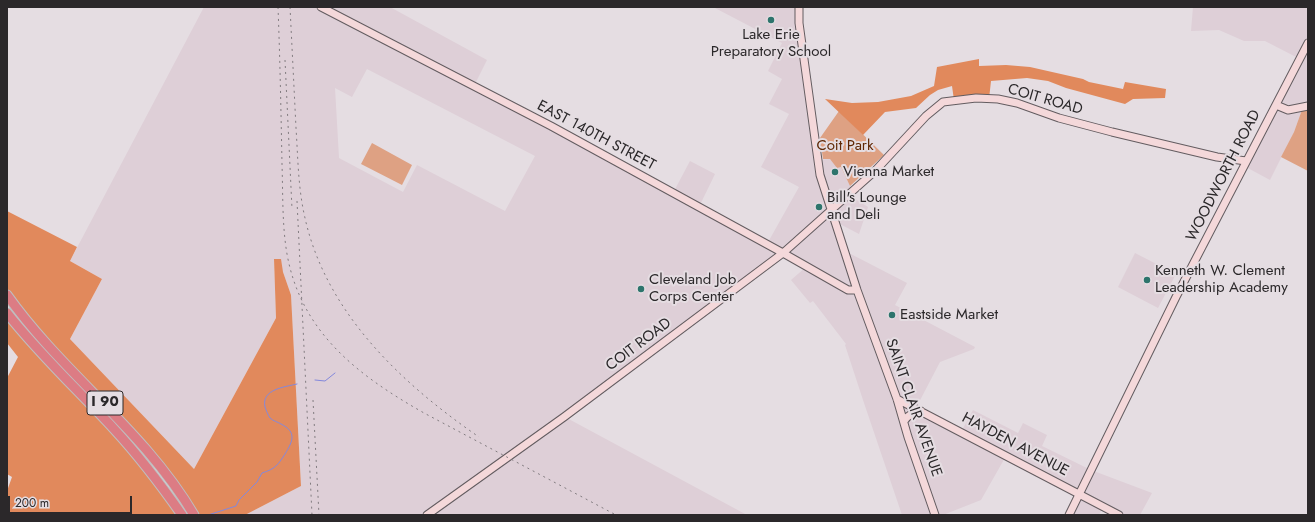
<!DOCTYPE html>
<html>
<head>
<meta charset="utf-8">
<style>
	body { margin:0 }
	#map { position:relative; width:1315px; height:522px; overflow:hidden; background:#e5dde2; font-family:Jost,sans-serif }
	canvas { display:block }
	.frame { position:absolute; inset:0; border:8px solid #2b282a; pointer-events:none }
	.scale { position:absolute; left:8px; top:496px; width:124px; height:18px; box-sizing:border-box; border:2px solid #2b282a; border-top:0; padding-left:5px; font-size:12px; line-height:14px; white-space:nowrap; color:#2b282a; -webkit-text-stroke:3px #e5dde2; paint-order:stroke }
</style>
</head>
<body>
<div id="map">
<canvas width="1315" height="522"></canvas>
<div class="frame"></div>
<div class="scale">200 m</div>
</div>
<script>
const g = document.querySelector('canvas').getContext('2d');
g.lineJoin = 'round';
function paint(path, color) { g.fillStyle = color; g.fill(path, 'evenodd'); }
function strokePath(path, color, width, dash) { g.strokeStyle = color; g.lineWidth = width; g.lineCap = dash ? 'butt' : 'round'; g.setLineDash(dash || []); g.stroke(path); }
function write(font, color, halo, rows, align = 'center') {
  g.font = font + ' Jost,sans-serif'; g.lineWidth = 4; g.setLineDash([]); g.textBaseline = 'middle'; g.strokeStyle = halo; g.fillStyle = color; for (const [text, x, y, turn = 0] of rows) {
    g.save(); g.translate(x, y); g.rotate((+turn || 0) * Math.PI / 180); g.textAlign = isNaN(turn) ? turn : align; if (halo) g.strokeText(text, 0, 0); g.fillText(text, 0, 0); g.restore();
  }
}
const built = new Path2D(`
	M204 7H320L330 12 333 7H390L487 60 474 86 673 193 690 161 715 174 699 207 767 244 799 187 761 167 789 114 769 104 782 79 768 71 782 43 715 8V7H799L818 160 830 159 840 166 853 191 849 195 868 207 859 234 836 222 845 251 907 283 895 305 975 347 974 349 940 362 916 408 961 432 973 410 1018 433 1023 423 1047 435 1042 446 1091 470 1152 493 1140 515H1119L1103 507 1099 515H1069L1079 494 1006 456 981 500 943 515H902L863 400 845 345 846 344 813 301 810 303 791 280 806 267 783 253 565 417 747 515H245L301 486 291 295 283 272 274 259 276 318 194 469 70 339 102 279 70 261ZM367 69 535 156 505 211 417 165 403 192 339 158 335 88 352 97Z
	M1193 7H1308V106L1303 107 1294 132 1270 180 1244 166 1300 59 1265 41H1244L1219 30 1191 31Z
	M1135 253 1176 274 1158 308 1118 287Z`);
const green = new Path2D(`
	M1308 106V171L1281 157 1294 132 1303 107Z
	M839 111 884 155 850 186 841 167 837 168 830 159H823L820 138Z
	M372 143 412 165 402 185 361 164Z`);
const forest = new Path2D(`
	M979 59V66L1006 65 1030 67 1083 79 1089 82 1123 89 1125 82 1166 89 1165 98 1133 99 1125 104 1066 88 1048 81 1027 78 991 81 989 99 954 100 952 86 938 90 930 95 916 108 885 112 863 135 825 99 852 103 878 102 911 96 934 86 937 67Z
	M7 211 77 247 70 261 102 279 70 339 194 469 276 318 274 259H281L283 272 291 295 301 486 245 515H194L159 464 7 295Z
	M7 313 114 429 182 515H7V491L12 477 7 474V378L18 357 7 343Z`);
const stream = new Path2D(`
	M315 380 325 381 335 373
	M208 515 236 506 239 500 257 482 262 473C275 469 278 465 285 454 293 441 297 432 281 424 278 422 273 421 270 418 268 415 266 410 265 407 261 389 285 387 297 384`);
const secondary = new Path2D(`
	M321 7 551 126 783 253 848 290H857
	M799 7V23L820 175 857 290 897 399 908 437 935 515
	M1276 105 1288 110 1308 106
	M897 399 1119 515
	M904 421C908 415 913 412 921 411
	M427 515 564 417 783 253 875 171 926 116 943 102 976 98 998 99 1017 103 1059 118 1112 132 1217 157 1246 161
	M1069 515 1176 297 1308 43`);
const highway = new Path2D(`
	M7 295C63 374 144 430 194 515
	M7 313C40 355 78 390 114 429 139 456 161 485 182 515`);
const rail = new Path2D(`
	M278 7C280 59 281 112 282 164 283 194 282 225 287 254 301 333 359 376 424 413L616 515
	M290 7C292 47 294 87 296 128 298 158 298 188 305 218 326 313 402 384 479 437
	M285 60 292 209
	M297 201 312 515
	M313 400 319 515`);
const markers = [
	[771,20,4,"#2d746c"],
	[835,172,4,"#2d746c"],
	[819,207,4,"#2d746c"],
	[1147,280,4,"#2d746c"],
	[641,289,4,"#2d746c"],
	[892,315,4,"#2d746c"]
];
const shields = [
	[105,403,36]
];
const shieldNames = [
	["I 90",105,403]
];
const poiNames = [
	["Lake Erie",771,35,"center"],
	["Preparatory School",771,52,"center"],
	["Vienna Market",843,172],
	["Bill's Lounge",827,198],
	["and Deli",827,215],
	["Kenneth W. Clement",1155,271],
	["Leadership Academy",1155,288],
	["Cleveland Job",649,280],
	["Corps Center",649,297],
	["Eastside Market",900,315]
];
const streetNames = [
	["COIT ROAD",1045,100,16],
	["EAST 140TH STREET",596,136,28],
	["WOODWORTH ROAD",1224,176,-63],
	["COIT ROAD",639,345,-37],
	["SAINT CLAIR AVENUE",913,408,71],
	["HAYDEN AVENUE",1015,445,28]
];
const parkNames = [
	["Coit Park",845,146]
];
paint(built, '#decfd7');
paint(green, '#dea183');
paint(forest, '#e1895c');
strokePath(stream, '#8388dc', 1);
strokePath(secondary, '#635c60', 9);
strokePath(highway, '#bfbebf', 11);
strokePath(secondary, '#f4d8da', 7);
strokePath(highway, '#dc7c84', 9);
strokePath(rail, '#827c80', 1, [2, 4]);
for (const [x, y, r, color] of markers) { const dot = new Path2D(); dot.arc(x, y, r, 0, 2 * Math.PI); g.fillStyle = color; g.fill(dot); strokePath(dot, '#e5dde2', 1.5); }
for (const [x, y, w] of shields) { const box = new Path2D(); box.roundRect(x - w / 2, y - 12, w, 24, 3); g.fillStyle = '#e5dde2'; g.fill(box); strokePath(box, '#2b282a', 1); }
write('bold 14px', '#2b282a', null, shieldNames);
write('15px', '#2b282a', '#e5dde2', poiNames, 'left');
write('15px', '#2b282a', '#e5dde2', streetNames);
write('15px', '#5f2704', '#e5dde2', parkNames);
</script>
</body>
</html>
